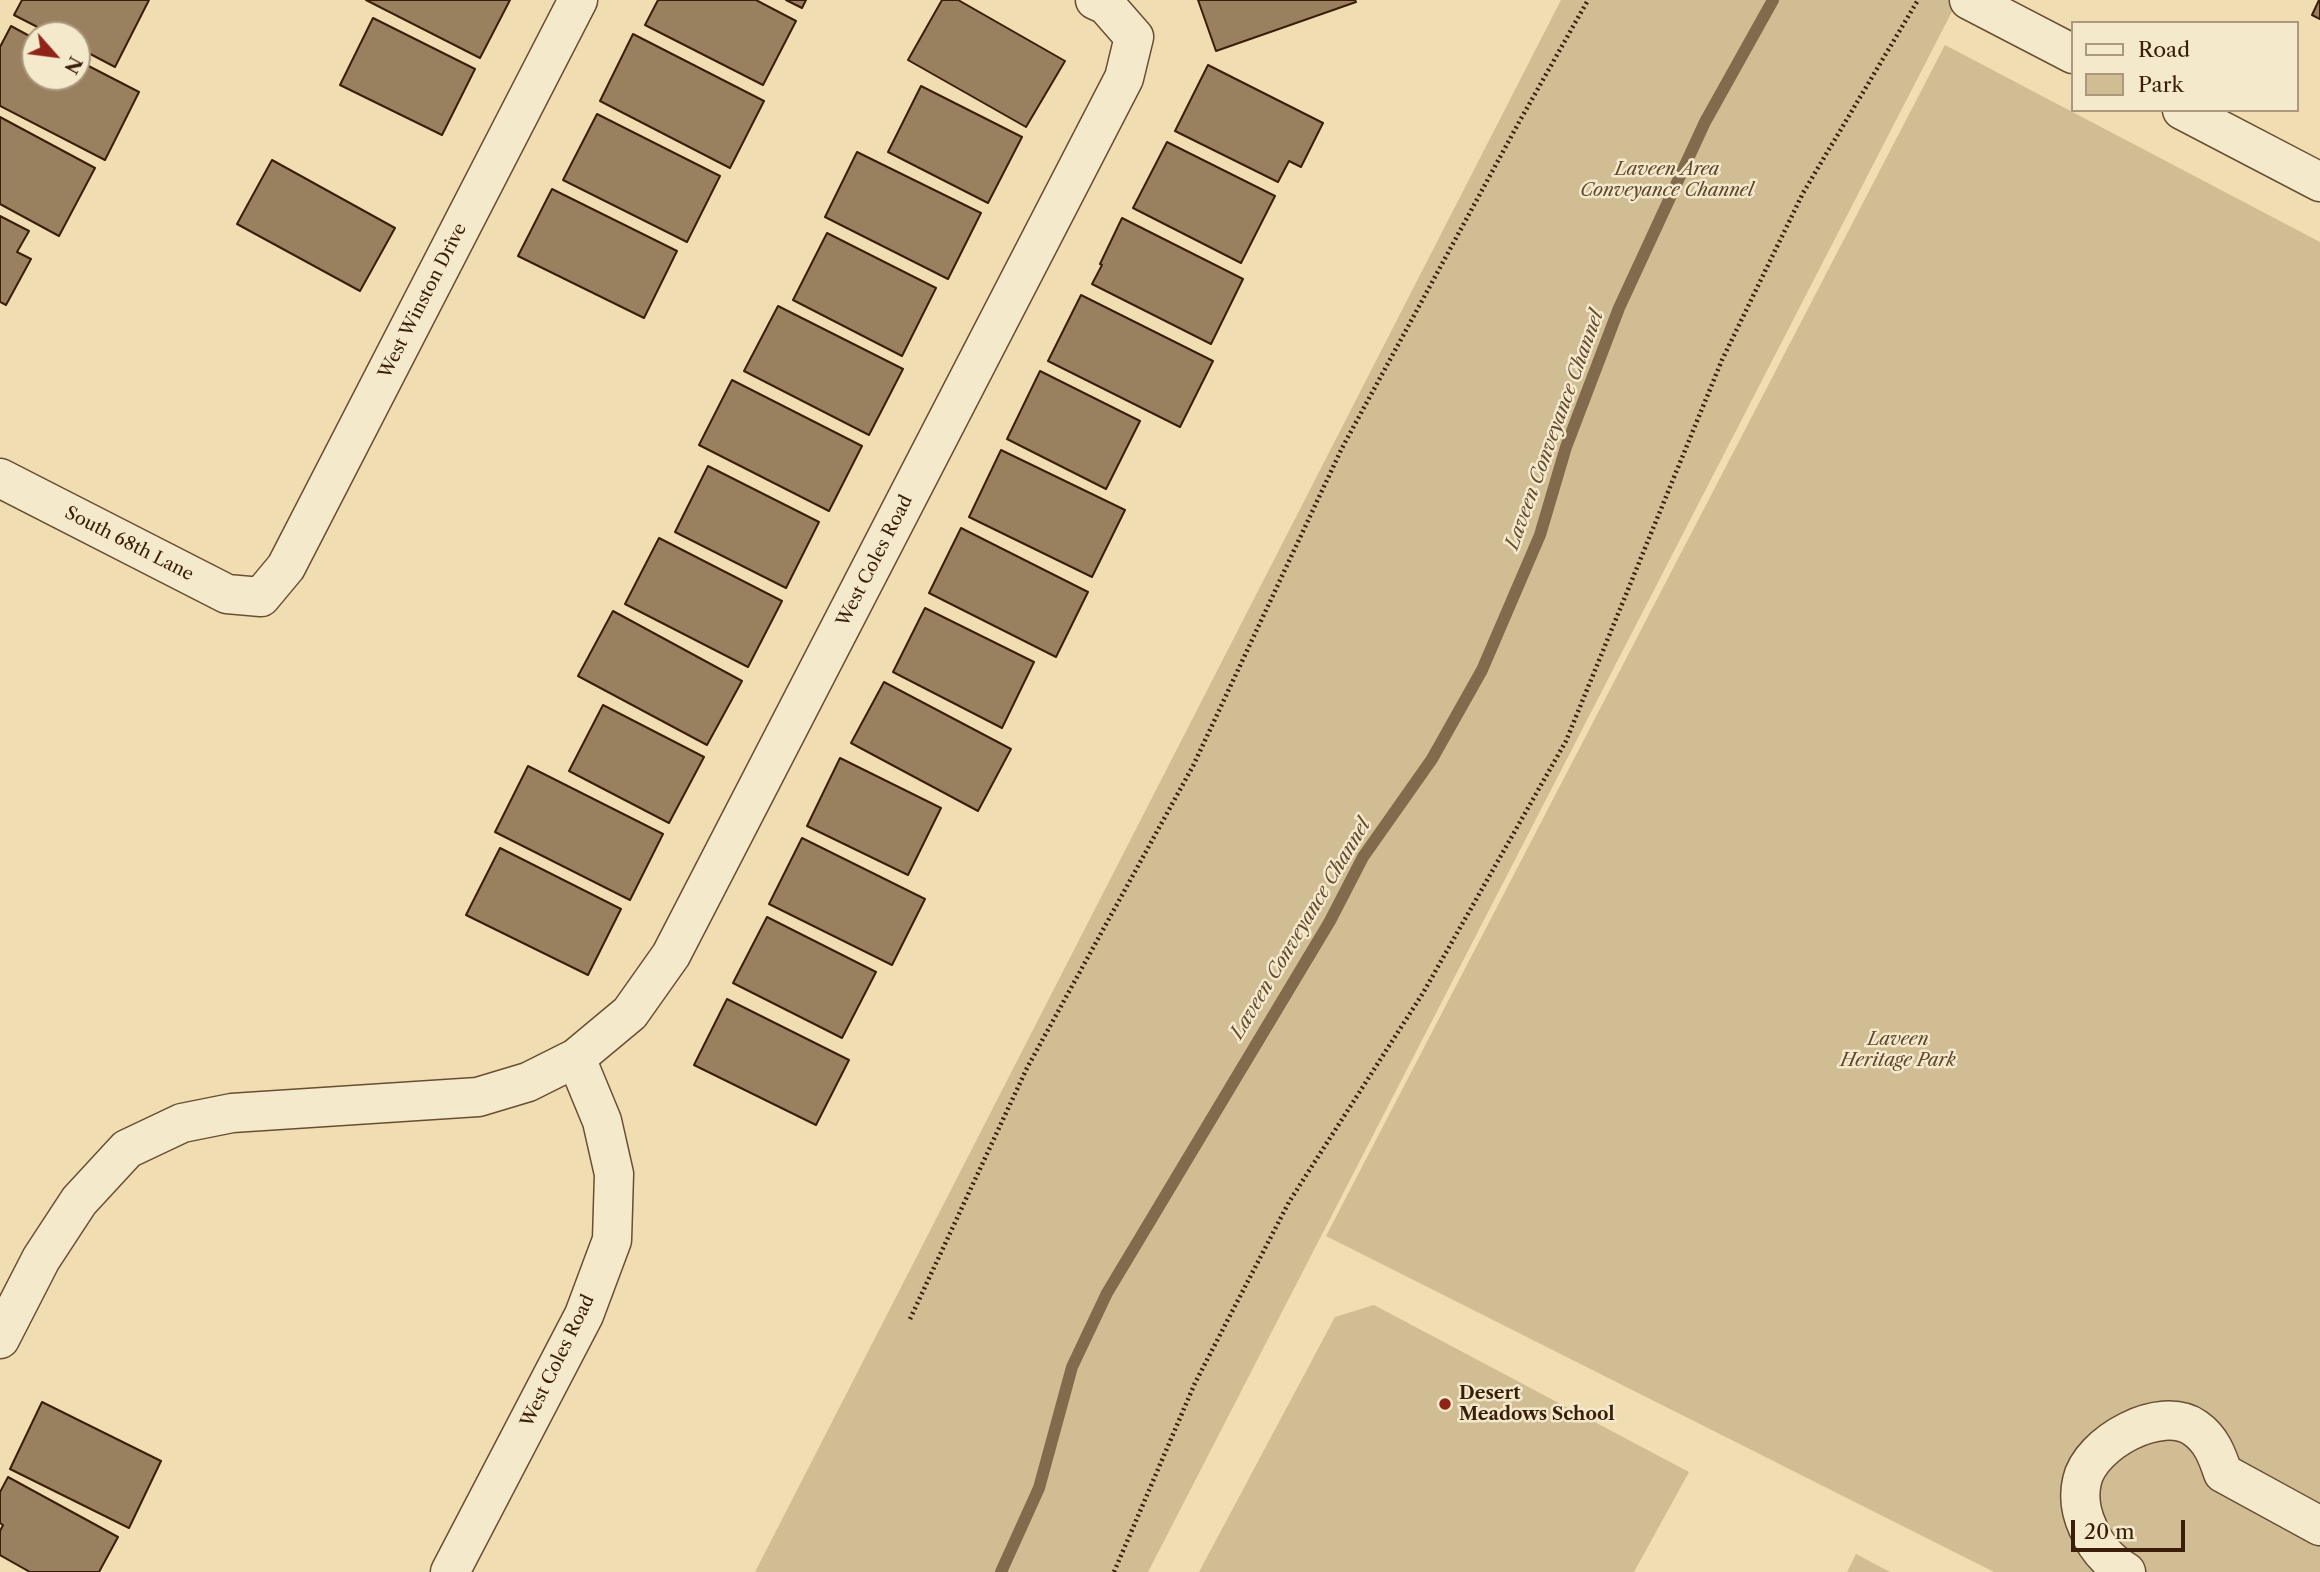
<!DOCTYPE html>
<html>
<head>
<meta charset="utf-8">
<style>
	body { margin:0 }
	#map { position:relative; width:2320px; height:1572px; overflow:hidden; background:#f0ddb1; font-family:"Libre Caslon Text",serif }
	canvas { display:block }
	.legend { position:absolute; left:2071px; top:21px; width:228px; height:91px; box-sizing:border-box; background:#f5e9cc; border:2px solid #ab987e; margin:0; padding:9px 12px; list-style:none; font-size:21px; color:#3b1e09 }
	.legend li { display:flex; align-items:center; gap:14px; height:35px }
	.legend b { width:35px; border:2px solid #ab987e }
	.north { position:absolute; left:21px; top:21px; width:70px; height:70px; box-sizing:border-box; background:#f5e9cc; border:2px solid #ab987e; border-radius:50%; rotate:118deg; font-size:19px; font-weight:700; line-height:28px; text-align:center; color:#3b1e09 }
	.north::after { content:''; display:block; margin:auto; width:24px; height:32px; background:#8f2418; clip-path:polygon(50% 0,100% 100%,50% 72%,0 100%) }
	.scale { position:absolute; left:2071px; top:1520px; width:114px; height:32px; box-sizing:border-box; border:4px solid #3b1e09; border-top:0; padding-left:9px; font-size:21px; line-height:24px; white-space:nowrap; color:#3b1e09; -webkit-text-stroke:5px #f5e9cc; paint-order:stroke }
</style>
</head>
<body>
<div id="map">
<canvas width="2320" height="1572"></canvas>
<ul class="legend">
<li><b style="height:9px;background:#f5e9cc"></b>Road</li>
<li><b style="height:19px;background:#d1bd94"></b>Park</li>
</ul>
<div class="north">N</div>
<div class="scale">20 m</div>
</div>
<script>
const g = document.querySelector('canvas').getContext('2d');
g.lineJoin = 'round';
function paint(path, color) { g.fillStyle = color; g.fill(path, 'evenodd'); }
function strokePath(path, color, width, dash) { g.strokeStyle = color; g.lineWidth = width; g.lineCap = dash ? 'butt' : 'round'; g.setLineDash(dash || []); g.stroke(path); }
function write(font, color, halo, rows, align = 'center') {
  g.font = font + ' "Libre Caslon Text",serif'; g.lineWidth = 5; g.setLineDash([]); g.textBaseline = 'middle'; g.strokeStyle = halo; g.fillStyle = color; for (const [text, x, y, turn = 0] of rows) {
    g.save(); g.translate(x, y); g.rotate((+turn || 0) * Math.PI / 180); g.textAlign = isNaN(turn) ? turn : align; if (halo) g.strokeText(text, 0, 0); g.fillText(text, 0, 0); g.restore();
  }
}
const green = new Path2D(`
	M1561 0H1958L1148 1572H755Z
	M1945 45 2320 242V1572H1994L1326 1236Z
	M1374 1305 1689 1472 1634 1572H1199L1335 1317Z
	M1856 1554 1890 1572H1847Z`);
const stream = new Path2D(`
	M1001 1572 1039 1488 1072 1367 1107 1293 1330 921 1363 857 1432 759 1482 670 1540 535 1566 447 1619 308 1705 122 1773 0`);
const building = new Path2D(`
	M22 0H149L115 67 77 47V35H53L14 15Z
	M366 0H510L480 58Z
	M658 0H756L796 21 763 85 645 25Z
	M786 0H806L802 8Z
	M942 0H958L1065 61 1026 127 908 60Z
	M1198 0H1355L1356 2 1216 51Z
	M2319 0H2320V19L2312 15Z
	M373 18 475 69 442 135 340 85Z
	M11 26 35 39V77H77V60L139 92 105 160 0 106V47Z
	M633 34 764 101 730 168 600 101Z
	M1208 65 1323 123 1301 167 1289 161 1278 182 1175 131Z
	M921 86 1022 137 988 203 888 152Z
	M597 114 720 176 687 242 563 180Z
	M0 117 95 168 59 236 0 204Z
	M1167 142 1275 196 1241 263 1133 208Z
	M857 152 981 213 948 279 825 217Z
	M272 160 395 228 360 291 237 224Z
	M552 189 677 251 644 318 518 256Z
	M0 216 29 231 17 252 31 259 6 305 0 302Z
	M1122 218 1243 279 1211 344 1092 284 1102 265 1100 264Z
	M827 233 936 288 902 356 793 300Z
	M1081 295 1213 361 1180 427 1048 361Z
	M778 306 903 369 869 435 744 371Z
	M1040 371 1140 421 1106 489 1007 439Z
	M732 380 862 446 829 511 699 445Z
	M1001 450 1125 510 1092 577 969 517Z
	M708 466 819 522 786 588 675 532Z
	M961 528 1088 592 1056 657 929 593Z
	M659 538 782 601 748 667 625 604Z
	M925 608 1034 662 1002 728 893 672Z
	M613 611 742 681 707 745 578 676Z
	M884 682 1011 749 978 811 851 743Z
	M603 705 704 757 669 823 569 771Z
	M840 758 941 808 908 875 807 826Z
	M528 766 663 834 630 900 495 832Z
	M802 838 925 899 892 965 769 904Z
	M500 848 621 909 588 975 466 915Z
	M767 917 876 972 842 1038 733 983Z
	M727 999 849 1060 816 1125 694 1065Z
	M42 1402 161 1461 129 1528 10 1469Z
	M8 1477 118 1537 99 1572H30L0 1555V1531L3 1525 0 1523V1492Z`);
const path = new Path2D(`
	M910 1319 1027 1068 1193 766 1342 448 1518 124 1588 0
	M1114 1572 1195 1383 1289 1202 1423 993 1566 741 1722 360 1803 193 1918 0`);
const minor = new Path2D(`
	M1969 0 2073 54
	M2182 110 2320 182
	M0 478 227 594 261 597 286 567 578 0
	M0 1339 41 1259 79 1201 127 1149 182 1123 232 1113 478 1097 528 1082 576 1058 630 1013 671 955 1124 78 1134 37 1106 5 1095 0
	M450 1572 584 1315 612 1240 614 1174 602 1121 576 1058
	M2126 1572C2108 1561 2096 1548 2088 1528 2081 1513 2078 1498 2082 1481 2090 1443 2161 1404 2195 1428 2211 1439 2217 1455 2223 1473L2320 1526`);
const markers = [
	[1445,1404,7,"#8f2418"]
];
const parkNames = [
	["Laveen Area",1667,170],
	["Conveyance Channel",1667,191],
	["Laveen",1898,1040],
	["Heritage Park",1898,1061]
];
const streetNames = [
	["West Winston Drive",423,301,-63],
	["South 68th Lane",129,544,27],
	["West Coles Road",875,561,-63],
	["West Coles Road",558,1361,-64]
];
const poiNames = [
	["Desert",1459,1394],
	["Meadows School",1459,1415]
];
const waterNames = [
	["Laveen Conveyance Channel",1555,430,-70],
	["Laveen Conveyance Channel",1301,929,-59]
];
paint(green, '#d1bd94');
strokePath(stream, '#826a4c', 12);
paint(building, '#998160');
strokePath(building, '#3b1e09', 2);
strokePath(minor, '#684e33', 41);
strokePath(path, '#3b1e09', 4.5, [2, 3.5]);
strokePath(minor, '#f5e9cc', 38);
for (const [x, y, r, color] of markers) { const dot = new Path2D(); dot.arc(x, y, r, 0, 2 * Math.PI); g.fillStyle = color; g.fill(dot); strokePath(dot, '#f5e9cc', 2.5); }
write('italic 18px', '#60462c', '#f5e9cc', parkNames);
write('18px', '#3b1e09', '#f5e9cc', streetNames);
write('bold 18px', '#3b1e09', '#f5e9cc', poiNames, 'left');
write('italic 19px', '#654a30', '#f5e9cc', waterNames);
</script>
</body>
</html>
